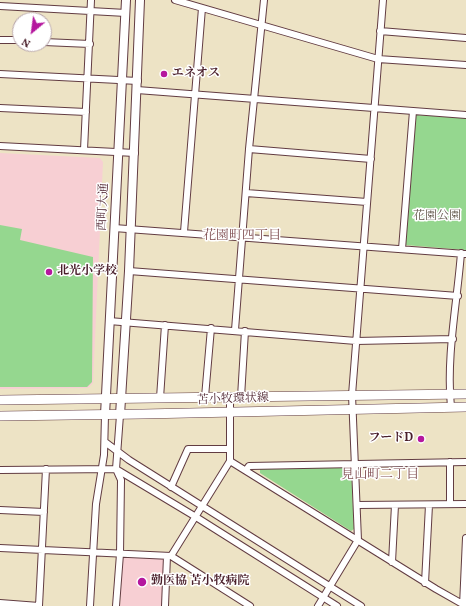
<!DOCTYPE html>
<html>
<head>
<meta charset="utf-8">
<style>
	body { margin:0 }
	#map { position:relative; width:466px; height:606px; overflow:hidden; background:#ede3c5; font-family:Vollkorn,serif }
	canvas { display:block }
	.north { position:absolute; left:12px; top:12px; width:40px; height:40px; box-sizing:border-box; background:#fff; border:1px solid #b7a5aa; border-radius:50%; rotate:209deg; font-size:11px; font-weight:700; line-height:16px; text-align:center; color:#4a1f2b }
	.north::after { content:''; display:block; margin:auto; width:14px; height:18px; background:#b5179e; clip-path:polygon(50% 0,100% 100%,50% 72%,0 100%) }
</style>
</head>
<body>
<div id="map">
<canvas width="466" height="606"></canvas>
<div class="north">N</div>
</div>
<script>
const g = document.querySelector('canvas').getContext('2d');
g.lineJoin = 'round';
function paint(path, color) { g.fillStyle = color; g.fill(path, 'evenodd'); }
function strokePath(path, color, width, dash) { g.strokeStyle = color; g.lineWidth = width; g.lineCap = dash ? 'butt' : 'round'; g.setLineDash(dash || []); g.stroke(path); }
function write(font, color, halo, rows, align = 'center') {
  g.font = font + ' Vollkorn,"Noto Serif JP",serif'; g.lineWidth = 3; g.setLineDash([]); g.textBaseline = 'middle'; g.strokeStyle = halo; g.fillStyle = color; for (const [text, x, y, turn = 0] of rows) {
    g.save(); g.translate(x, y); g.rotate((+turn || 0) * Math.PI / 180); g.textAlign = isNaN(turn) ? turn : align; if (halo) g.strokeText(text, 0, 0); g.fillText(text, 0, 0); g.restore();
  }
}
const built = new Path2D(`
	M0 153 100 158 103 162 93 383 88 388 0 389Z
	M123 556 165 558 162 606H120Z`);
const green = new Path2D(`
	M416 115 466 118V250L405 245Z
	M0 225 22 229 20 240 93 257 92 382 87 387H0Z
	M351 467 354 529 351 531 260 473V468Z`);
const minor = new Path2D(`
	M175 0 378 59 466 65
	M0 6 126 13
	M380 31 466 38
	M0 40H20
	M44 42 90 44
	M0 74 138 81
	M137 90 466 115
	M0 108 86 112
	M0 146 135 153
	M249 149 371 159
	M84 150 91 0
	M246 193 367 202
	M114 228 466 254
	M184 232 202 8
	M402 249 413 111
	M129 271 458 296
	M109 321 356 341 453 339
	M235 330 249 149 264 0
	M205 397 211 328
	M241 397 245 331
	M160 398 165 325
	M451 407C446 357 457 304 461 253
	M105 442 129 460 361 606
	M230 461 436 589 466 606
	M0 470 116 469 196 517 337 606
	M246 470 249 466 466 462
	M171 487 188 449H230
	M450 504V462
	M357 505 466 504
	M0 510 44 512
	M0 548 171 556 250 606
	M171 556 230 461V397
	M392 562 395 505
	M425 583 429 505
	M0 603 39 606
	M39 606 46 469
	M90 606 96 504 104 455 105 415
	M116 606 120 554 121 480 116 469 120 415
	M165 606 167 556
	M318 606 358 540 352 395 383 0
	M463 606 466 538`);
const tertiary = new Path2D(`
	M105 415 126 0
	M120 415 129 271 140 0`);
const secondary = new Path2D(`
	M0 400 466 394
	M0 416 143 414 466 407`);
const markers = [
	[164,74,4,"#b5179e"],
	[49,272,4,"#b5179e"],
	[421,439,4,"#b5179e"],
	[142,582,5,"#b5179e"]
];
const poiNames = [
	["エネオス",172,74],
	["北光小学校",57,272],
	["フードD",413,439,"right"],
	["勤医協 苫小牧病院",151,582]
];
const streetNames = [
	["西町大通",104,207,-87],
	["苫小牧環状線",233,400,-2]
];
const parkNames = [
	["花園公園",437,217]
];
const neighbourhoodNames = [
	["花園町四丁目",242,237],
	["見山町二丁目",380,476]
];
paint(built, '#f7cfd3');
paint(green, '#95d78f');
strokePath(minor, '#623c42', 8);
strokePath(tertiary, '#623c42', 10);
strokePath(secondary, '#623c42', 10);
strokePath(minor, '#fff', 6);
strokePath(tertiary, '#fff', 8);
strokePath(secondary, '#fff', 9);
for (const [x, y, r, color] of markers) { const dot = new Path2D(); dot.arc(x, y, r, 0, 2 * Math.PI); g.fillStyle = color; g.fill(dot); strokePath(dot, '#fff', 1.5); }
write('bold 12px', '#4a1f2b', '#fff', poiNames, 'left');
write('12px', '#4a1f2b', '#fff', streetNames);
write('12px', '#605649', '#fff', parkNames);
write('13px', '#804f52', '#fff', neighbourhoodNames);
</script>
</body>
</html>
